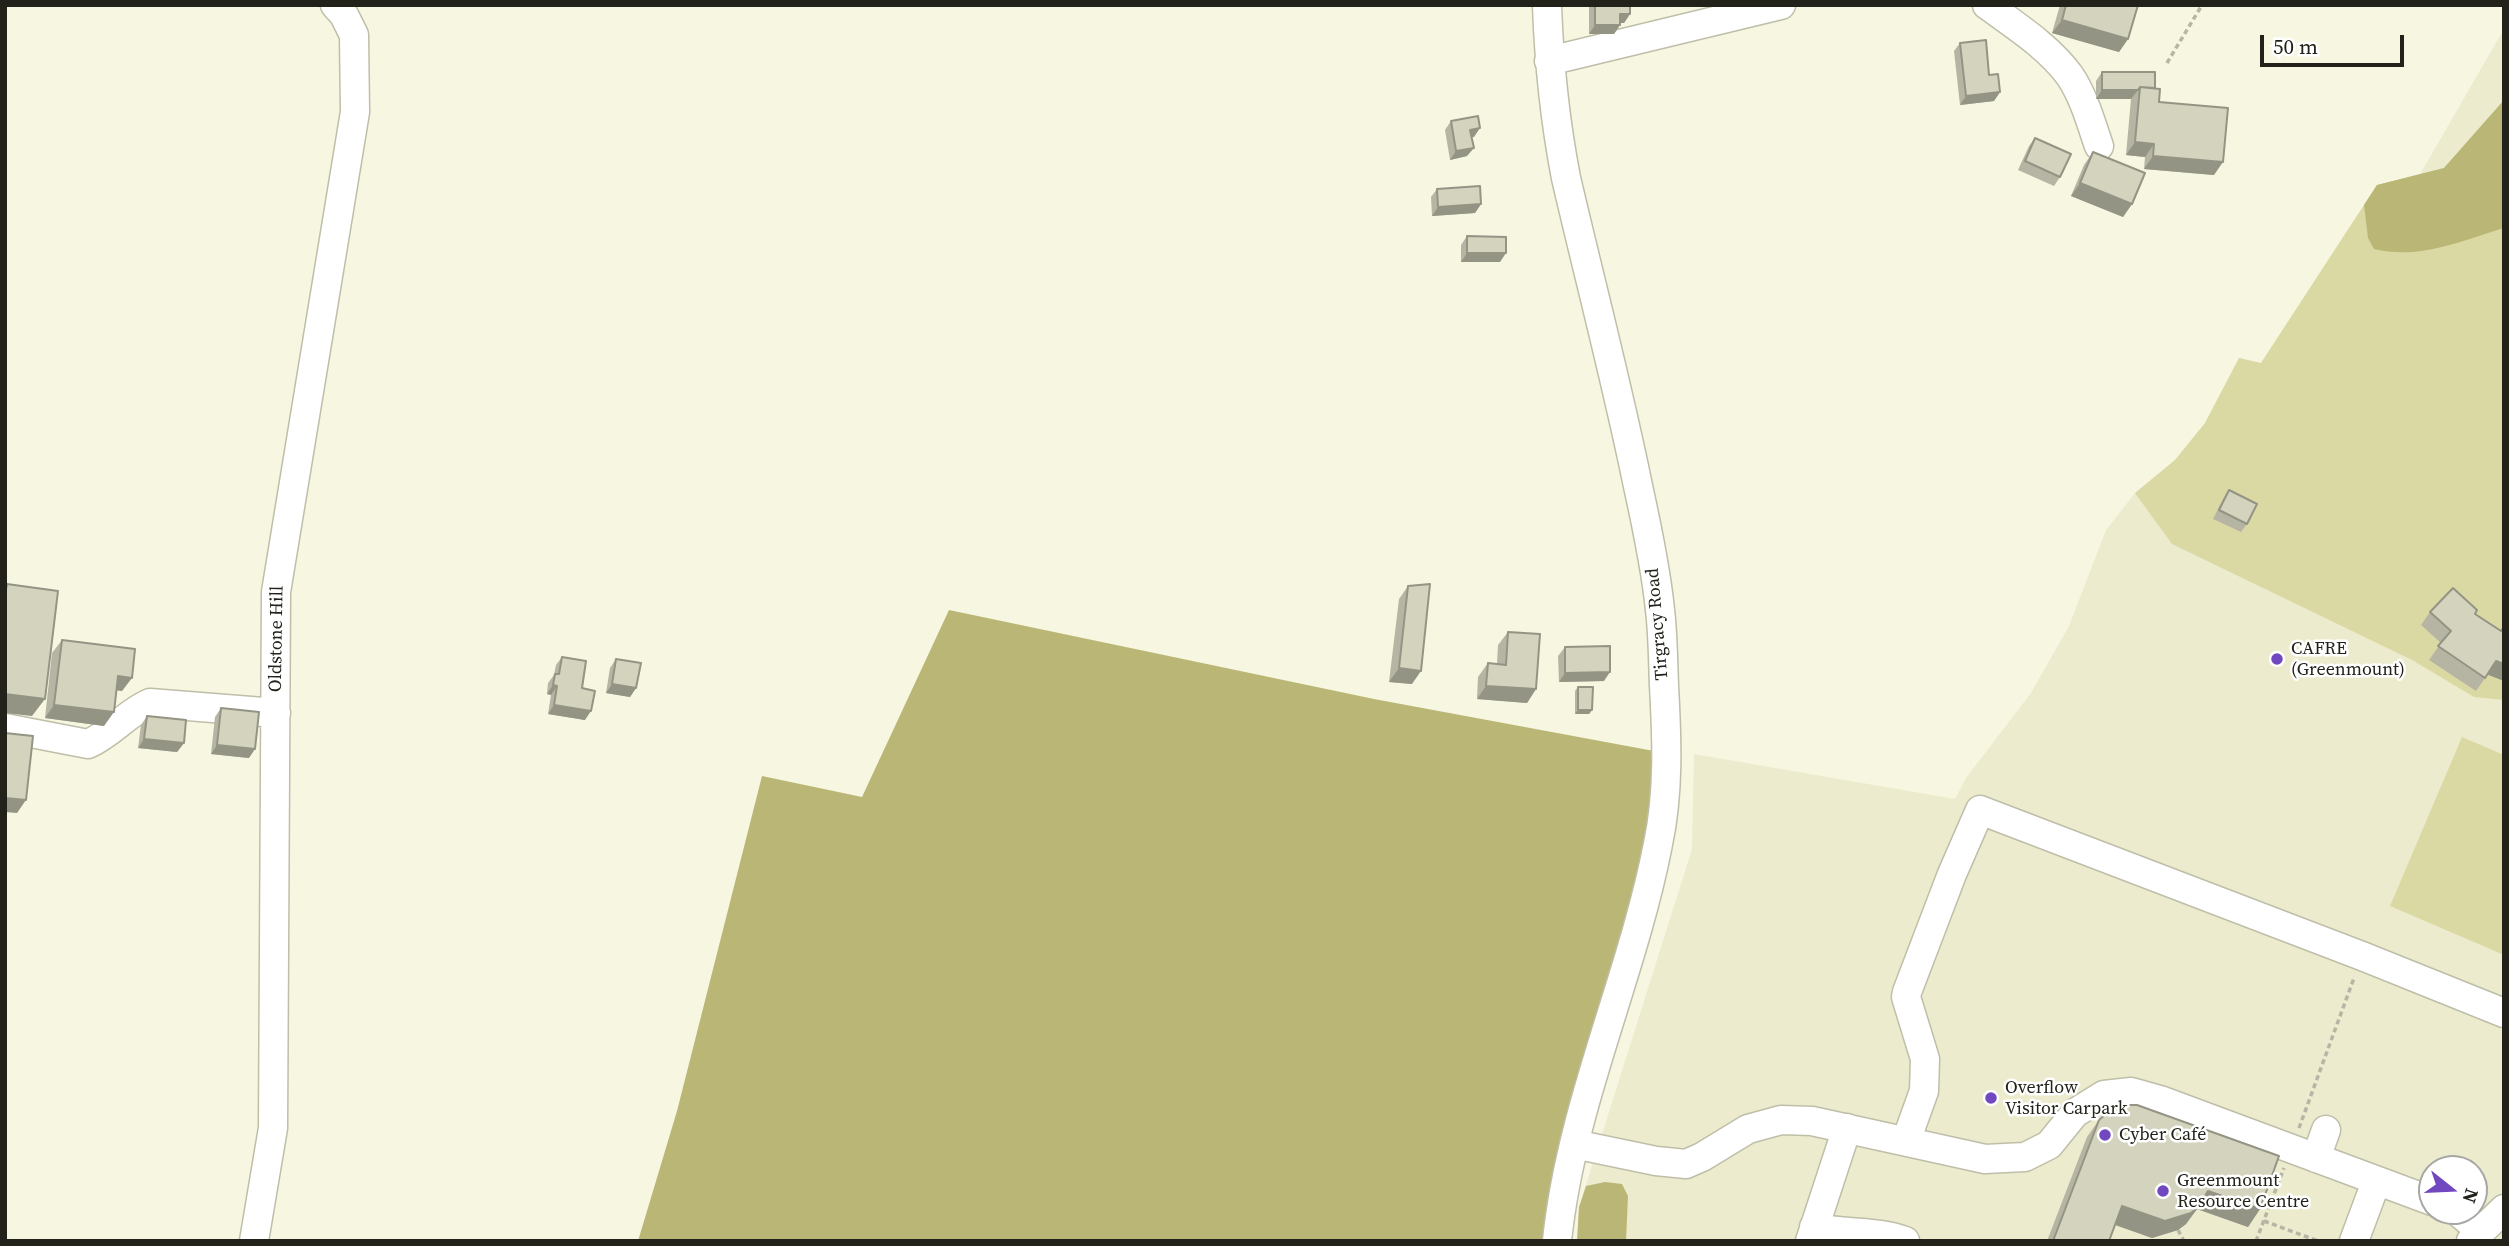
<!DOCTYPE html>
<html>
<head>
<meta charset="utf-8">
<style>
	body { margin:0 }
	#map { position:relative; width:2509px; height:1246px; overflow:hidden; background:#f7f6e0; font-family:"Source Serif 4",serif }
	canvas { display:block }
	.frame { position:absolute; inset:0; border:7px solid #22221a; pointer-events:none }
	.north { position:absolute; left:2418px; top:1155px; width:70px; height:70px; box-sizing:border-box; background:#fff; border:2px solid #a7a7a3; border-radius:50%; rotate:108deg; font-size:19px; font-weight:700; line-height:28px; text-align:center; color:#22221a }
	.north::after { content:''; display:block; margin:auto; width:24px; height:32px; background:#7248c0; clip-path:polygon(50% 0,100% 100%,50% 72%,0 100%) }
	.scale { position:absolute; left:2260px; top:35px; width:144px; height:32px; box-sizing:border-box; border:4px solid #22221a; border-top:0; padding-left:9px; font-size:21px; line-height:24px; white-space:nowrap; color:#22221a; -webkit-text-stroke:5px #fff; paint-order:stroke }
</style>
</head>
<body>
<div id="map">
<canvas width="2509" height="1246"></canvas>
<div class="frame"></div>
<div class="north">N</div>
<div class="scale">50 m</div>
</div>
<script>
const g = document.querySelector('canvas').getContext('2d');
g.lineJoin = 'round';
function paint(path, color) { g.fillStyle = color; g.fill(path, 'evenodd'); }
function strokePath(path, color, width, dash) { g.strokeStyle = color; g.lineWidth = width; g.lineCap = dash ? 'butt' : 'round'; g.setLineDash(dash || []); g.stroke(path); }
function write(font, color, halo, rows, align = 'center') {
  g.font = font + ' "Source Serif 4",serif'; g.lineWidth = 5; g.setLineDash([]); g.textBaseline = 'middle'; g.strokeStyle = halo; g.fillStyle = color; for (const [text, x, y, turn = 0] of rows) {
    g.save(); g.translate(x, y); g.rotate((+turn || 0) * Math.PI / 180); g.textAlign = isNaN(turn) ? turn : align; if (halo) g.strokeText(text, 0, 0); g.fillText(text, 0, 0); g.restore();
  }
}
const built = new Path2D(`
	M2504 29V1241H1577L1579 1207 1692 849 1694 754 1955 799 1966 778 2031 693 2069 626 2106 530 2135 493 2175 460 2205 423 2239 358 2261 363 2377 185 2419 176ZM2432 1169H2474V1211H2432Z`);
const green = new Path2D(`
	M2504 100V700L2474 697 2412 660 2172 544 2135 493 2175 460 2205 423 2239 358 2261 363 2377 185 2444 168Z
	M2462 737 2504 755V955L2390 906Z`);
const forest = new Path2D(`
	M2504 100V228C2461 241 2419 260 2374 249L2368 238 2364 205 2377 185 2444 168Z
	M949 610 1374 699 1654 751 1652 828 1557 1157 1544 1241H638L677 1111 762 776 862 797Z
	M1605 1182 1622 1184 1628 1196 1626 1241H1577L1579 1207 1586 1186Z`);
const path = new Path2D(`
	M2167 63 2202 5
	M2299 1128 2354 978
	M2273 1198 2292 1205
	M2264 1221 2318 1241
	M2178 1230 2184 1241
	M2256 1241 2284 1168`);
const minor = new Path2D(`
	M1547 5C1549 63 1555 121 1566 178 1590 281 1617 383 1638 486 1647 527 1656 569 1660 610 1663 635 1663 661 1664 686 1667 739 1669 793 1658 844 1632 978 1571 1104 1557 1241
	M1987 5C2016 26 2049 47 2070 76 2084 97 2091 123 2099 146
	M1549 61 1781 5
	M5 728 88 744C111 734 128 712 150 703L276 713
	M1906 1141 1924 1091 1925 1059 1906 997 1907 992 1952 874 1980 810 2362 956 2504 1013
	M1574 1144 1656 1161 1686 1164 1702 1157 1748 1129 1781 1120 1812 1121 1985 1159 2025 1157 2049 1145 2075 1113 2104 1095 2131 1092 2163 1101 2432 1201
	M2316 1158 2326 1130
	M2457 1211 2481 1231
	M1814 1227C1844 1235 1875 1230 1905 1241
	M254 1241 273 1128 276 592 355 112 354 35 344 15 335 5
	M1810 1241 1847 1128
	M2354 1241 2376 1182
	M2471 1241 2504 1209`);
const wall = new Path2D(`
	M1589 5H1630V14L1624 23H1620V25L1614 34H1589Z
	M2060 5H2138L2128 39 2119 52 2052 33Z
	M1960 43 1989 75 2000 92 1994 101 1960 105 1954 51Z
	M2102 72 2155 88 2159 102 2214 175 2144 169 2145 157 2126 155 2131 99H2096V81Z
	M1451 121 1474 137H1472L1467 156 1450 160 1445 130Z
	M2035 138 2060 177 2054 186 2018 170 2029 146Z
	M2093 152 2132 204 2123 217 2071 196 2084 165Z
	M1437 189 1481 204 1475 213 1432 216 1431 197Z
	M1467 236 1500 262H1461V245Z
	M2229 490 2247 524 2241 532 2213 519 2223 499Z
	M1408 586 1412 684 1389 682 1399 599Z
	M2430 612 2475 614 2501 631 2504 627V681L2488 674 2476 691 2429 660 2441 643 2421 625Z
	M1508 632 1536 689 1527 703 1477 699 1478 677 1488 663 1497 664 1498 645Z
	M62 640 122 691 116 690 104 726 45 718 52 653Z
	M1565 647 1604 681 1559 682 1558 656Z
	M562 657 582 688 585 720 548 714 551 695 547 694 548 683 554 675 556 665Z
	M616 659 636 688 630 697 606 693 610 668Z
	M1578 687 1592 710 1589 714H1575V691Z
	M221 708 249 758 211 754 215 717Z
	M147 716 184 743 177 752 138 748 141 725Z
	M2099 1120 2260 1209 2248 1227 2197 1209 2186 1224 2178 1230 2152 1238 2115 1225 2109 1241H2047L2087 1137Z`);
const shadedWall = new Path2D(`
	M1620 14H1630L1624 23H1614Z
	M2062 20 2128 39 2119 52 2052 33Z
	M1595 25H1620L1614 34H1589Z
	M2102 90H2138L2131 99H2096Z
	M2000 92 1994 101 1960 105 1966 96Z
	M1480 128 1474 137 1464 138 1470 130Z
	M2135 142 2154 144 2145 157 2126 155Z
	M1474 148 1467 156 1450 160 1456 151Z
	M2153 156 2223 162 2214 175 2144 169Z
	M2080 183 2132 204 2123 217 2071 196Z
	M1481 204 1475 213 1432 216 1438 207Z
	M1467 253H1506L1500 262H1461Z
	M2496 661 2504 664V681L2486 674Z
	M1399 668 1421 671 1412 684 1389 682Z
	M1610 672 1604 681 1559 682 1565 673Z
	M118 676 132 678 122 691 109 689Z
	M612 684 636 688 630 697 606 693Z
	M553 685 557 686 551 695 547 694Z
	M1486 686 1536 689 1527 703 1477 699Z
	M5 694 45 699 32 716 5 713Z
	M54 705 114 712 104 726 45 718Z
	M554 705 591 711 585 720 548 714Z
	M1578 710H1592L1589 714H1575Z
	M144 739 184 743 177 752 138 748Z
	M217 745 255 749 249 758 211 754Z
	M5 798 26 800 17 813 5 812Z
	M2208 1191 2260 1209 2248 1227 2197 1209 2186 1224 2178 1230 2152 1238 2110 1223 2122 1206Z`);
const building = new Path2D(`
	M1595 5H1630V14H1620V25H1595Z
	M2066 5H2138L2128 39 2062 20Z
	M1986 40 1989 75 1998 74 2000 92 1966 96 1960 43Z
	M2102 72H2155V88L2140 87 2138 90H2102Z
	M2140 87 2160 89 2159 102 2228 108 2223 162 2153 156 2154 144 2135 142Z
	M1478 116 1480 128 1470 130 1474 148 1456 151 1451 121Z
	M2035 138 2071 154 2060 177 2025 161Z
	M2093 152 2145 173 2132 204 2080 183Z
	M1480 186 1481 204 1438 207 1437 189Z
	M1467 236 1506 237V253H1467Z
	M2229 490 2257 504 2247 524 2219 510Z
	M7 584 58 591 45 699 5 694V595Z
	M1430 584 1421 671 1399 668 1408 586Z
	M2453 588 2477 610 2475 614 2501 631 2504 627V664L2496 661 2485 678 2438 646 2451 631 2430 612Z
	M1508 632 1540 634 1536 689 1486 686 1488 663 1506 665Z
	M62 640 135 649 132 678 118 676 114 712 54 705Z
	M1610 646V672L1565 673V647Z
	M562 657 586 661 582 688 595 691 591 711 554 705 557 686 553 685 555 674H559Z
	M616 659 641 663 636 688 612 684Z
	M1578 687H1593L1592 710H1578Z
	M221 708 259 712 255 749 217 745Z
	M147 716 186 720 184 743 144 739Z
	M5 733 33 736 26 800 5 798Z
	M2116 1105H2137L2279 1156 2260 1209 2208 1191 2198 1207 2191 1213 2165 1221 2122 1206 2109 1241H2053L2099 1120Z`);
const markers = [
	[2277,659,7,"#7248c0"],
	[1991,1098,7,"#7248c0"],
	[2105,1135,7,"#7248c0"],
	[2163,1191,7,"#7248c0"]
];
const streetNames = [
	["Tirgracy Road",1658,624,-95],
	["Oldstone Hill",277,639,-89]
];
const poiNames = [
	["CAFRE",2291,649],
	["(Greenmount)",2291,670],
	["Overflow",2005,1088],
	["Visitor Carpark",2005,1109],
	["Cyber Café",2119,1135],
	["Greenmount",2177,1181],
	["Resource Centre",2177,1202]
];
paint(built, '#ecebcd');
paint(green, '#dbd9a3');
paint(forest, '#bab776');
strokePath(minor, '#bfbea9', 31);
strokePath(path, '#b7b6a4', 3.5, [5, 3.5]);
strokePath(minor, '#fff', 28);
paint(wall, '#b6b5a3');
paint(shadedWall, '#949485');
paint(building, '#d4d3be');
strokePath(building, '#949485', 2);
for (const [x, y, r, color] of markers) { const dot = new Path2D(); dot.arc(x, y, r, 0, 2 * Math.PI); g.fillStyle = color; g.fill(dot); strokePath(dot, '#fff', 2.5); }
write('18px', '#22221a', '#fff', streetNames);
write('18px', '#22221a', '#fff', poiNames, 'left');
</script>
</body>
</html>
